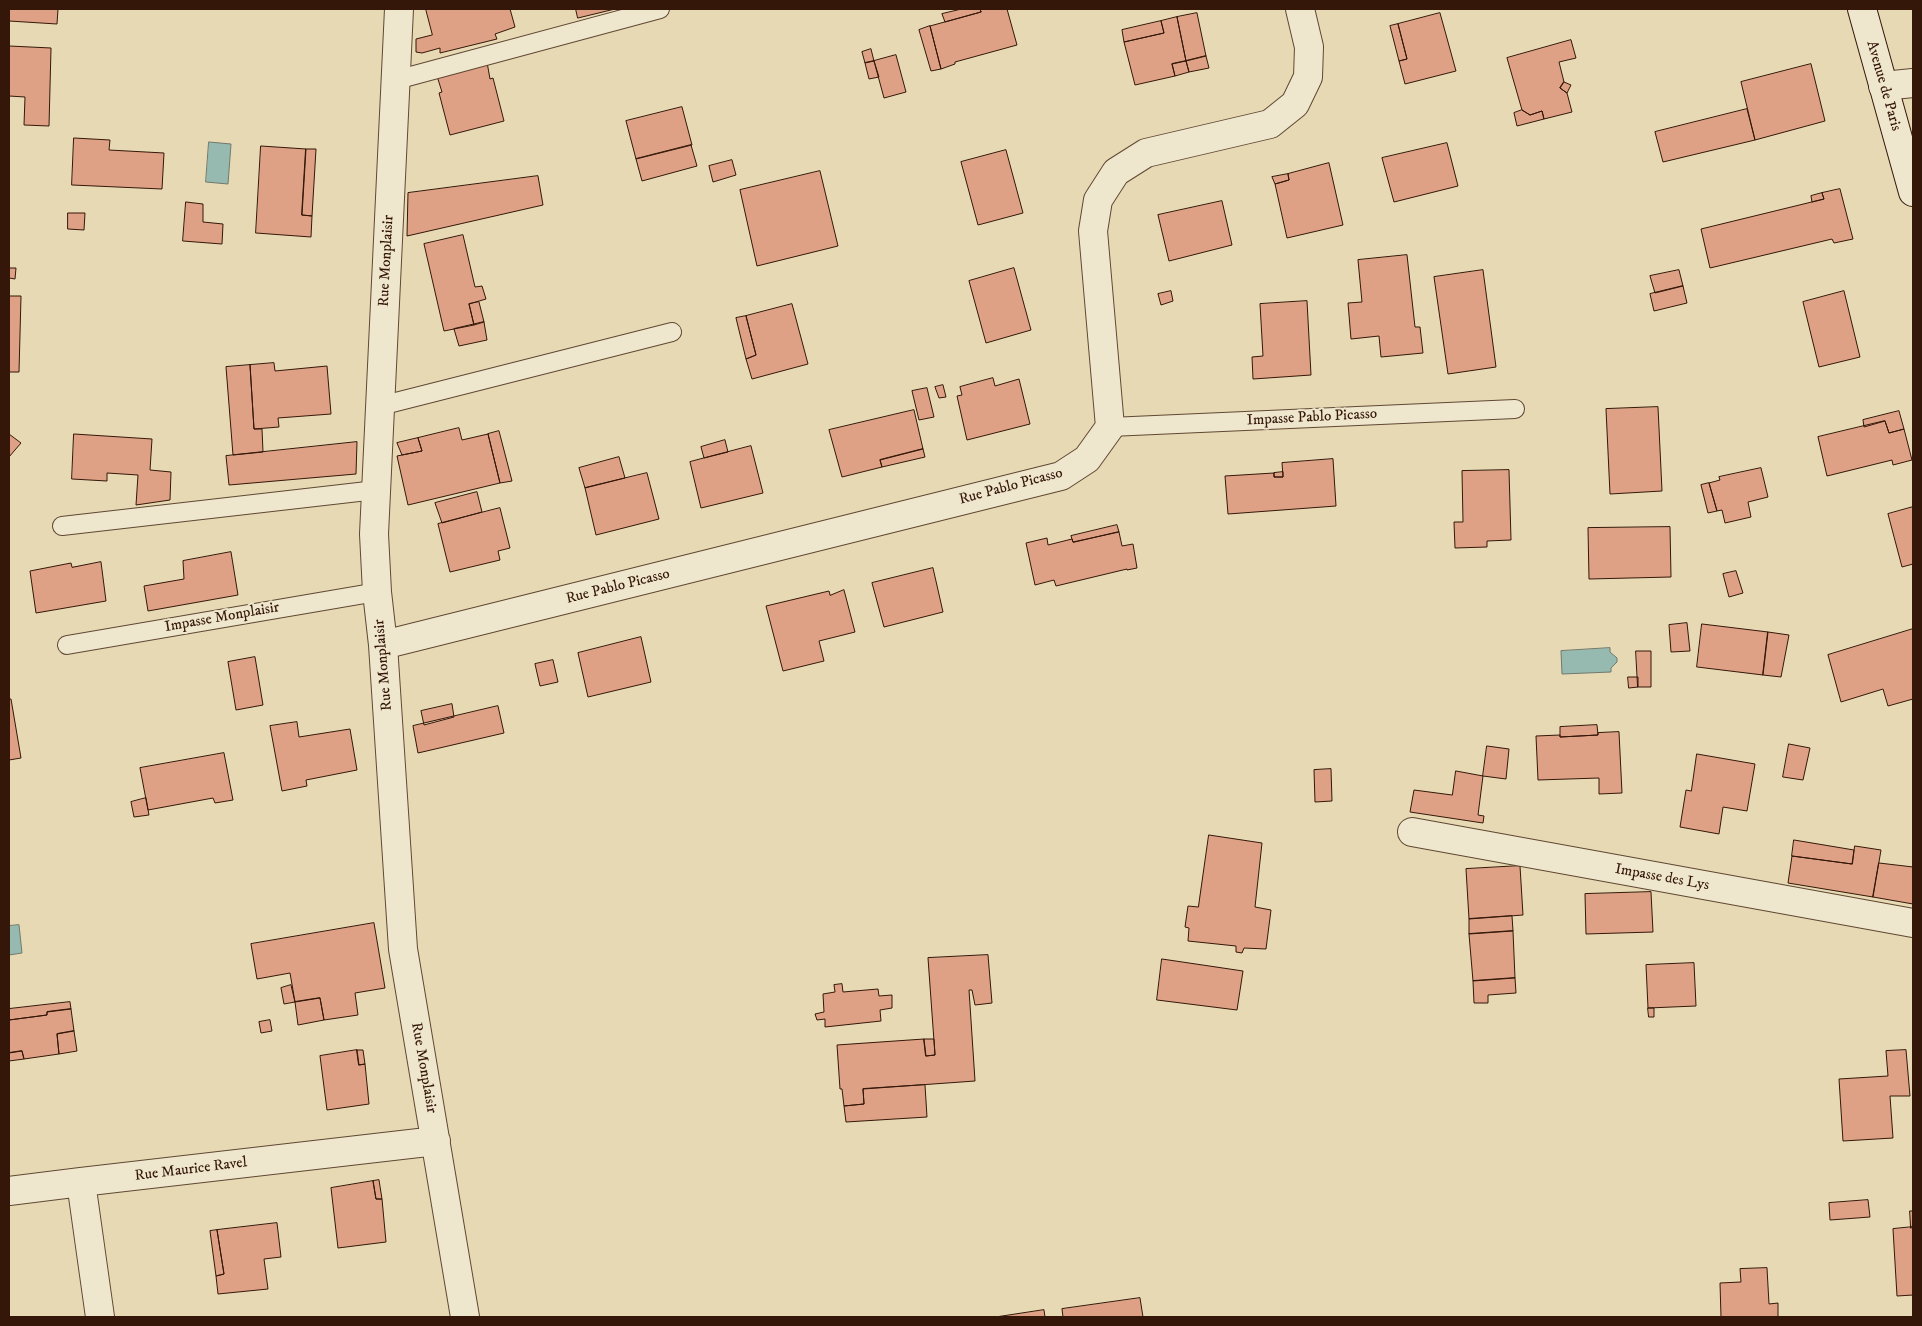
<!DOCTYPE html>
<html>
<head>
<meta charset="utf-8">
<style>
	body { margin:0 }
	#map { position:relative; width:1922px; height:1326px; overflow:hidden; background:#e6d9b4; font-family:"IM FELL DW Pica",serif }
	canvas { display:block }
	.frame { position:absolute; inset:0; border:10px solid #341708; pointer-events:none }
</style>
</head>
<body>
<div id="map">
<canvas width="1922" height="1326"></canvas>
<div class="frame"></div>
</div>
<script>
const g = document.querySelector('canvas').getContext('2d');
g.lineJoin = 'round';
function paint(path, color) { g.fillStyle = color; g.fill(path, 'evenodd'); }
function strokePath(path, color, width, dash) { g.strokeStyle = color; g.lineWidth = width; g.lineCap = dash ? 'butt' : 'round'; g.setLineDash(dash || []); g.stroke(path); }
function write(font, color, halo, rows, align = 'center') {
  g.font = font + ' "IM FELL DW Pica",serif'; g.lineWidth = 4; g.setLineDash([]); g.textBaseline = 'middle'; g.strokeStyle = halo; g.fillStyle = color; for (const [text, x, y, turn = 0] of rows) {
    g.save(); g.translate(x, y); g.rotate((+turn || 0) * Math.PI / 180); g.textAlign = isNaN(turn) ? turn : align; if (halo) g.strokeText(text, 0, 0); g.fillText(text, 0, 0); g.restore();
  }
}
const water = new Path2D(`
	M209 142 231 144 228 184 206 182Z
	M1610 648V652L1617 658V662L1611 668V672L1562 674 1561 651Z
	M19 925 22 953 9 955V926Z`);
const building = new Path2D(`
	M9 9H58L57 24 9 21Z
	M426 9H510L515 27 495 34 497 39 440 53V48L422 53 416 52V39L432 35Z
	M576 9H615L578 18Z
	M962 9H980L981 12 945 22 942 14Z
	M980 9H1007L1017 45 955 62V64L941 69 930 26 981 12Z
	M1197 13 1206 56 1186 61 1177 17Z
	M1440 13 1456 71 1405 84 1399 61 1407 59 1398 24Z
	M1177 17 1186 61 1172 64 1175 76 1135 85 1124 42 1164 33 1161 21Z
	M1161 21 1164 33 1124 42 1122 30Z
	M1398 24 1407 59 1399 61 1390 26Z
	M930 26 941 69 931 71 919 30Z
	M1571 40 1576 58 1559 62 1564 82 1560 88 1567 93 1572 112 1544 119 1542 111 1530 115 1522 110 1507 58Z
	M9 46 51 48 49 126 24 125 25 97 9 96Z
	M871 49 874 61 865 63 862 52Z
	M896 55 906 92 884 98 874 61Z
	M1206 56 1209 68 1189 72 1186 61Z
	M874 61 879 77 869 79 865 63Z
	M1186 61 1189 72 1175 76 1172 64Z
	M487 62 490 79 493 78 504 121 450 135 439 93 442 92 437 76Z
	M1811 64 1825 121 1755 140 1741 82Z
	M1564 82 1571 85 1567 93 1560 88Z
	M682 107 692 145 636 159 626 121Z
	M1747 109 1755 140 1663 162 1655 132Z
	M1522 110 1530 115 1542 111 1544 119 1517 126 1514 113Z
	M74 138 110 140 109 150 164 153 162 189 72 185Z
	M1447 143 1458 186 1394 202 1382 158Z
	M691 145 697 166 642 181 636 159Z
	M261 146 306 149 302 215 312 216 311 237 256 233Z
	M306 149H316L312 216 302 215Z
	M1006 150 1023 213 978 225 961 162Z
	M732 160 736 175 713 182 709 166Z
	M1329 163 1343 225 1287 238 1275 184 1289 180 1288 174Z
	M820 171 838 246 757 266 740 190Z
	M1288 174 1289 180 1275 184 1272 177Z
	M538 176 543 205 407 236 408 193Z
	M1840 189 1853 239 1834 243 1832 239 1710 268 1701 229 1824 199 1822 193Z
	M1822 193 1824 199 1812 202 1811 196Z
	M1222 201 1232 245 1169 261 1158 215Z
	M186 202 203 204V222L223 224 222 244 183 241Z
	M68 213H85L84 230 68 229Z
	M463 235 475 287 482 286 486 299 469 304 474 325 444 331 424 244Z
	M1407 255 1415 327H1420L1423 353 1381 357 1379 336 1351 339 1348 303 1362 302 1358 260Z
	M9 268H16L15 279 9 278Z
	M1014 268 1031 330 986 343 969 281Z
	M1483 270 1496 367 1448 374 1434 277Z
	M1679 270 1683 286 1655 293 1650 276Z
	M1683 286 1687 303 1654 311 1650 294Z
	M1171 291 1173 301 1161 305 1158 294Z
	M1844 291 1860 357 1819 367 1803 302Z
	M9 296H21L19 372H9Z
	M1307 301 1311 375 1253 379 1252 357 1263 356 1260 304Z
	M479 302 484 322 474 325 469 304Z
	M792 304 808 364 752 379 746 359 756 355 746 316Z
	M746 316 756 355 746 359 736 318Z
	M484 322 487 340 459 346 454 329Z
	M274 363 275 371 327 366 331 414 278 418 279 427 254 429 250 365Z
	M250 365 254 429H262L263 452 233 455 226 367Z
	M993 378 995 386 1019 379 1030 424 967 440 957 396 962 395 960 387Z
	M943 385 946 397 939 398 935 387Z
	M927 388 934 417 919 420 912 391Z
	M1658 407 1662 491 1610 494 1606 409Z
	M914 410 923 449 880 460 882 467 842 477 829 430Z
	M1899 411 1904 429 1889 433 1885 421 1864 427 1863 420Z
	M1885 421 1889 433 1904 429 1912 460 1893 465 1892 460 1827 476 1818 437Z
	M459 428 462 440 488 434 500 483 408 505 397 456 422 451 418 438Z
	M499 431 512 481 500 483 488 434Z
	M9 434 21 443 9 457Z
	M74 434 152 439 150 470 171 472 170 500 136 505 138 475 107 473V481L72 479Z
	M418 438 422 451 402 455 397 443Z
	M725 440 728 452 704 458 701 447Z
	M357 442 356 474 229 485 226 456Z
	M751 446 763 493 701 508 690 462Z
	M923 449 925 457 882 467 880 460Z
	M619 457 625 478 585 488 579 468Z
	M1333 459 1336 506 1228 514 1225 476 1274 473V477H1283L1282 463Z
	M1761 468 1768 497 1748 502 1751 517 1725 523 1722 510 1717 511 1709 483 1720 480 1719 477Z
	M1509 470 1511 540 1487 541V547L1455 548 1454 522H1463L1462 471Z
	M1283 472V477H1274V473Z
	M647 473 659 519 596 535 585 488Z
	M1709 483 1717 511 1708 513 1701 485Z
	M477 492 482 512 442 523 435 503Z
	M1913 507V564L1902 567 1888 514Z
	M500 508 510 548 498 551 500 560 450 572 438 524Z
	M1117 525 1119 532 1073 542 1071 536Z
	M1670 527 1671 577 1589 579 1588 528Z
	M1119 532 1122 546 1133 544 1137 568 1127 570V569L1056 586 1054 580 1035 585 1026 543 1047 538 1048 545 1072 539 1073 542Z
	M231 552 238 595 148 611 144 586 184 579 183 561Z
	M101 562 106 601 36 613 30 571 71 563 72 567Z
	M933 568 943 612 884 627 872 583Z
	M1736 571 1743 593 1729 597 1723 574Z
	M844 590 855 632 819 641 824 661 783 671 766 606 829 591 830 595Z
	M1687 623 1690 651 1671 652 1669 625Z
	M1702 624 1768 632 1763 675 1697 667Z
	M1913 629V699L1888 706 1883 689 1841 702 1828 655Z
	M1768 632 1789 635 1781 677 1763 675Z
	M641 637 651 682 588 697 578 653Z
	M1636 651H1651V687H1638Z
	M255 657 263 705 236 710 228 662Z
	M553 660 558 682 540 686 535 664Z
	M1628 677H1638V687L1629 688Z
	M9 699H11L21 758 9 760Z
	M452 704 454 717 424 725 421 711Z
	M498 706 504 733 418 753 413 726Z
	M297 722 299 737 350 729 357 770 306 780 307 786 282 791 270 726Z
	M1597 725 1598 735 1560 737V727Z
	M1619 732 1622 793 1599 794V778L1538 780 1536 736 1560 735V737L1598 735V733Z
	M1789 744 1810 748 1803 780 1783 777Z
	M1487 746 1509 749 1506 779 1483 776Z
	M224 753 233 800 215 803 213 798 148 810 140 768Z
	M1697 754 1755 764 1747 811 1723 807 1719 834 1680 827 1686 790 1691 791Z
	M1331 769 1332 801 1315 802 1314 770Z
	M1456 771 1483 776 1478 815 1484 816 1483 823 1410 812 1414 790 1452 795Z
	M146 798 149 815 134 817 131 802Z
	M1209 835 1262 843 1255 907 1271 910 1266 949 1244 948 1242 953 1236 952V946L1188 941 1189 928 1185 927 1188 906 1198 907Z
	M1794 840 1854 850 1852 864 1792 856Z
	M1855 846 1881 850 1873 897 1788 883 1792 856 1852 864Z
	M1879 863 1913 867V904L1873 897Z
	M1520 866 1523 915 1469 919 1466 869Z
	M1651 892 1653 932 1586 934 1585 894Z
	M1512 916 1513 931 1469 934V919Z
	M374 923 385 988 355 993 358 1015 324 1020 320 998 295 1002 290 973 257 979 251 944Z
	M1513 931 1515 978 1473 981 1469 934Z
	M988 955 992 1003 975 1005 972 990H969L975 1081 863 1089 864 1104 844 1106 842 1089H840L837 1045 924 1039 926 1056 935 1055 928 958Z
	M1162 959 1243 971 1237 1010 1157 1000Z
	M1694 963 1696 1006 1648 1008 1646 965Z
	M1515 978 1516 993 1488 995V1003H1474L1473 981Z
	M842 984 843 992 878 989 879 996 892 995V1008L880 1010 881 1021 825 1027V1019L817 1020 815 1014 824 1012 823 994 835 992 834 985Z
	M291 985 295 1002 284 1004 281 988Z
	M320 998 324 1020 298 1025 295 1002Z
	M70 1002 71 1009 47 1012V1015L9 1020V1009Z
	M1648 1008H1654V1017H1649Z
	M71 1009 74 1031 57 1034 59 1054 24 1059 22 1051 9 1053V1020L47 1015V1012Z
	M270 1020 272 1031 261 1033 259 1022Z
	M74 1031 77 1051 59 1054 57 1034Z
	M924 1039H934L935 1055 926 1056Z
	M357 1050H363L365 1064 359 1065Z
	M357 1050 359 1065 365 1064 369 1104 327 1110 320 1056Z
	M1906 1050 1910 1096H1890L1893 1138 1843 1141 1839 1079 1888 1076 1886 1051Z
	M22 1051 24 1059 9 1061V1053Z
	M925 1085 927 1117 846 1122 844 1106 864 1104 863 1089Z
	M379 1180 382 1199H376L373 1181Z
	M373 1181 376 1199H382L386 1242 338 1248 331 1188Z
	M1868 1200 1870 1217 1830 1220 1829 1203Z
	M1910 1211H1913V1227L1911 1228Z
	M277 1223 281 1257 264 1259 268 1289 218 1294 216 1276 224 1274 217 1230Z
	M1913 1227V1295L1897 1296 1893 1229Z
	M217 1230 224 1274 216 1276 210 1231Z
	M1767 1268 1769 1304 1778 1303V1317H1721L1720 1283 1741 1282 1740 1269Z
	M1140 1298 1143 1317H1063L1062 1309Z
	M1044 1310 1045 1317H996Z`);
const service = new Path2D(`
	M396 80 660 9
	M380 406 672 332
	M1110 427 1515 409
	M62 526 376 490
	M67 645 377 592`);
const minor = new Path2D(`
	M399 9 374 534 377 592 383 645 403 949 465 1317
	M1883 86 1913 83
	M383 645 1061 476 1087 459 1110 427 1093 231 1098 200 1116 172 1146 153 1270 124 1295 104 1308 77 1309 47 1300 9
	M1412 832 1913 923
	M9 1191 81 1182
	M100 1317 81 1182 436 1141`);
const secondary = new Path2D(`
	M1862 9 1913 192`);
const streetNames = [
	["Avenue de Paris",1883,86,74],
	["Rue Monplaisir",387,261,-87],
	["Impasse Pablo Picasso",1312,418,-3],
	["Rue Pablo Picasso",1011,487,-15],
	["Rue Pablo Picasso",618,587,-14],
	["Impasse Monplaisir",222,618,-10],
	["Rue Monplaisir",384,665,-95],
	["Impasse des Lys",1662,878,10],
	["Rue Monplaisir",423,1068,80],
	["Rue Maurice Ravel",191,1170,-7]
];
paint(water, '#96bab0');
strokePath(water, '#6f796d', 1);
paint(building, '#dea185');
strokePath(building, '#341708', 1);
strokePath(service, '#604833', 20);
strokePath(minor, '#604833', 30);
strokePath(secondary, '#341708', 30);
strokePath(service, '#efe6ce', 18);
strokePath(minor, '#efe6ce', 28);
strokePath(secondary, '#efe6ce', 28);
write('15px', '#341708', '#efe6ce', streetNames);
</script>
</body>
</html>
